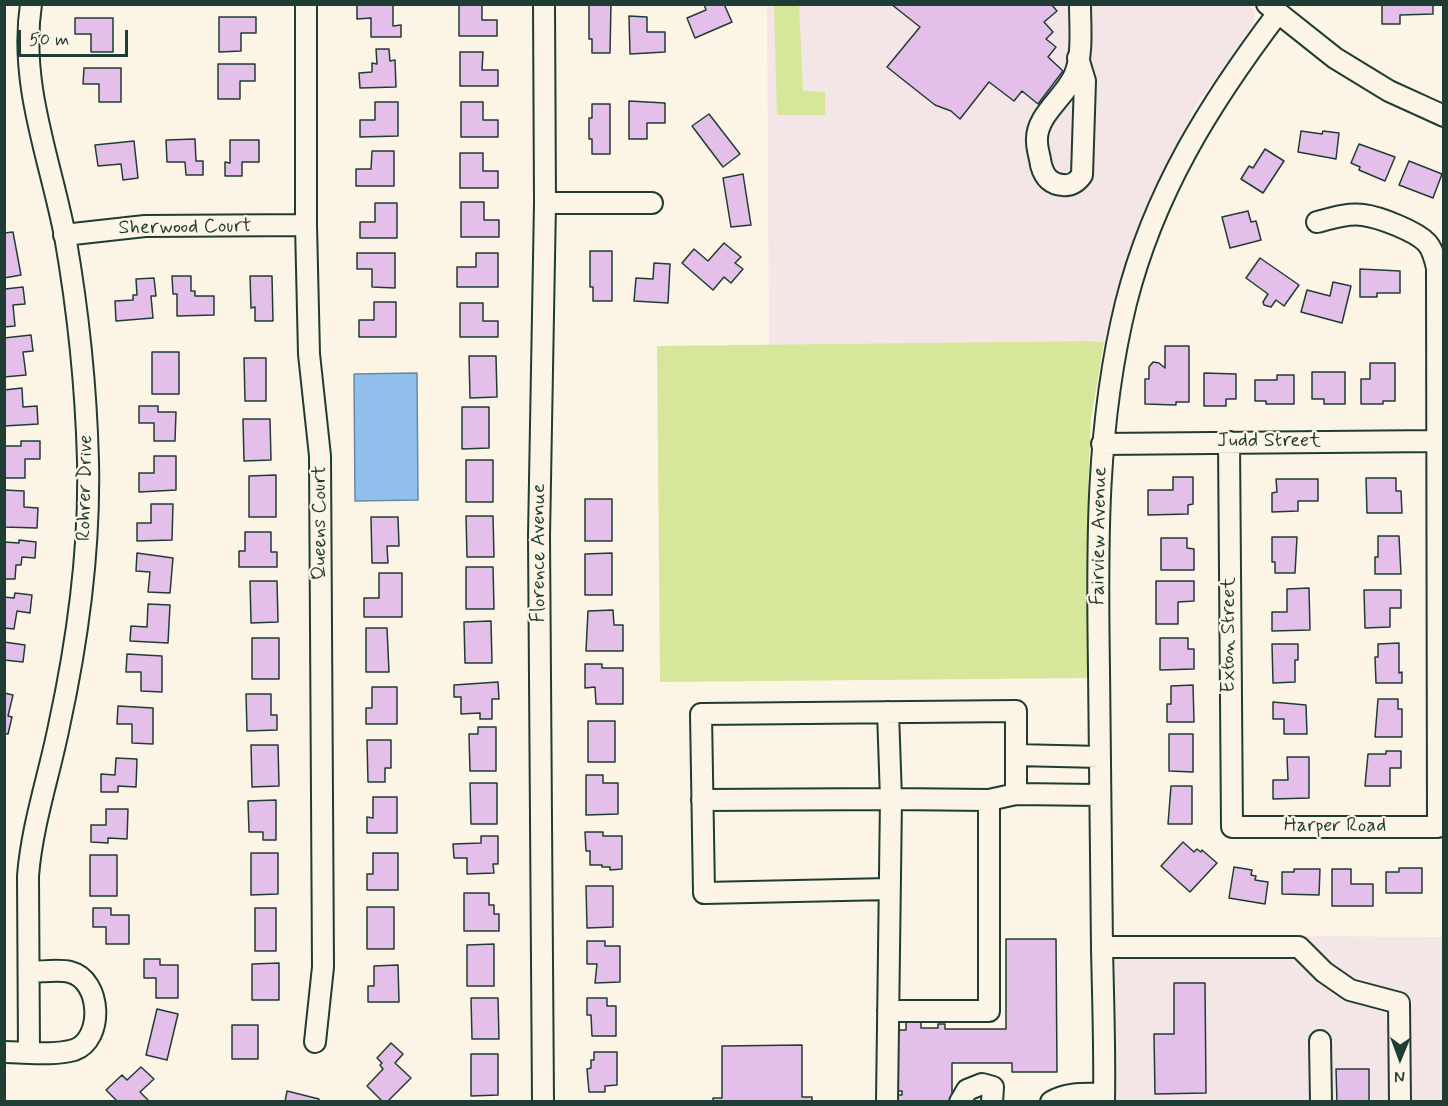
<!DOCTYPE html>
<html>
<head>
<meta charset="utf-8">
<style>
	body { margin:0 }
	#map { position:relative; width:1448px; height:1106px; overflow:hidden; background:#fcf5e5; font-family:Mynerve,sans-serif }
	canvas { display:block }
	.frame { position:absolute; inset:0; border:6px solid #1f3d34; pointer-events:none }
	.north { position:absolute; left:1370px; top:1028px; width:60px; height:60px; -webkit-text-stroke:4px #fcf5e5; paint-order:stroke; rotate:181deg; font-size:16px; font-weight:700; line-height:24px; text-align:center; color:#1f3d34 }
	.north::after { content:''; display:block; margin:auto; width:21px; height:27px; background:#1f3d34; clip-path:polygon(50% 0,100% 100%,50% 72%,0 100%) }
	.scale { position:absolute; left:18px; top:30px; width:110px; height:27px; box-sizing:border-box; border:3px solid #1f3d34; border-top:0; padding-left:8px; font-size:18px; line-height:21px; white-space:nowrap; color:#1f3d34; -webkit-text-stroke:4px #fcf5e5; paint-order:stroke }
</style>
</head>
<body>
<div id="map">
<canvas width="1448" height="1106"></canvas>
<div class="frame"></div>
<div class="north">N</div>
<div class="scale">50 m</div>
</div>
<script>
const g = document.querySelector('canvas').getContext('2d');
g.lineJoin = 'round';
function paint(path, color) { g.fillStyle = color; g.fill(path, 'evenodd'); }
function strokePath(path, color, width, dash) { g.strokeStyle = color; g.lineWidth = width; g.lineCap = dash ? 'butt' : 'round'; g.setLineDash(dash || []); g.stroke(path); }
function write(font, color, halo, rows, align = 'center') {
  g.font = font + ' Mynerve,sans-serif'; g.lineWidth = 4.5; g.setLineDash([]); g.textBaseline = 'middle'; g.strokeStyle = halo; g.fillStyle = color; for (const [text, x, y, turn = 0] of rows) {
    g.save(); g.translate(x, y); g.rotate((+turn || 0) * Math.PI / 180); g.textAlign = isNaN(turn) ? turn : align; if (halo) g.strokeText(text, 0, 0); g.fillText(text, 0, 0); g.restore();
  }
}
const built = new Path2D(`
	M1247 4 1254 10 1255 18 1252 26 1197 105 1151 194 1127 258 1104 342 1070 341 769 345 767 5Z
	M1114 935 1443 937V1101H1116Z`);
const green = new Path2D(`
	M774 5H799L803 91 825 92V115H777Z
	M1086 341 1104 342 1091 419 1088 490 1090 678 660 682 657 346Z`);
const water = new Path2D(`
	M417 373 418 500 355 501 354 374Z`);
const building = new Path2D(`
	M357 4H393V26L401 25V37H371V18L357 19Z
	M459 4H482V20H497V36H459Z
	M589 4H611L610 53H592V39H589Z
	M704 4H724L732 22 695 38 687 18 706 10Z
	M891 4H1051L1057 11 1044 22 1053 32 1046 39 1056 47 1048 57 1063 71 1038 104 1022 91 1014 101 989 82 960 119 951 111 935 105 887 67 920 27Z
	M1382 4H1433V14L1400 15V24H1382Z
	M629 16 647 17V32H665V52L630 54Z
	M219 17H256V33H241V51L219 52Z
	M75 18H113V52H91V34H75Z
	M376 49H389L390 61 395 60 396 87 360 88 359 73 372 72V63L377 64Z
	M460 52H483L482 70H498V86H460Z
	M218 64H255V81H240V99H218Z
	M84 68H121V102H99V84H83Z
	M629 101 665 103V123H647V139H629Z
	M375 102H398V136L360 137V120H375Z
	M461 102H483V120H498V137H461Z
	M592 104H610V154H592V139H589V118H592Z
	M709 114 740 154 723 167 692 126Z
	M1301 131 1322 134 1323 131 1339 133 1336 159 1298 152Z
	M195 139 196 161H203V175H186L185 162H167L166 140Z
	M230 140H259V162H242V176H225V162L230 163Z
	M134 141 138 178 123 180 121 164 98 166 95 145Z
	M1359 144 1395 157 1385 181 1359 170 1360 167 1351 163Z
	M1265 149 1284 161 1263 193 1241 179 1249 166 1253 168Z
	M372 151H394V186H356V169H371Z
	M460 153H483V171H498V188H460Z
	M1409 161 1442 174 1433 198 1399 185Z
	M743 174 751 225 731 227 723 178Z
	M461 202H484V220H499V237H461Z
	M375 203H397V238H360V222H375Z
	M1248 211 1251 222 1256 221 1261 240 1230 248 1222 217Z
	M13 232 21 275 4 278V233Z
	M724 243 741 257 735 263 743 269 731 283 724 277 713 290 682 263 694 249 708 261Z
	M590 251H612V301H593V287H590Z
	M357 253H395V288L372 287V269H357Z
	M476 253H498V287H457V267H476Z
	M1260 258 1299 285 1284 306 1276 300 1271 307 1264 305 1263 302 1268 294 1246 278Z
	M654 263 670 264 668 303 634 301 636 278 653 279Z
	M1360 269 1400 271V293H1377V297H1360Z
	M172 276H191V291H195V296H214V315L177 316V294H173Z
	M250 276H272L273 321H255V307L251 308Z
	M154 278 156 296H151L153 318 116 321 115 301 133 300V295H137L136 279Z
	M1333 282 1351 286 1342 323 1301 312 1307 290 1330 296Z
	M23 287 25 304 13 305 15 326 4 327 5 289Z
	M374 302H396V337H359V320H374Z
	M460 303H483V321H498V337H460Z
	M31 335 33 351 23 352 26 375 4 377V338Z
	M1165 346H1189V402H1176V405L1145 404V379H1149V367L1153 362 1159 363 1165 368Z
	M152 352H179V394H152Z
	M469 356H496L497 397 470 398Z
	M244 358H266V401H245Z
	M1370 363H1395V401H1383V404H1361V379H1370Z
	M1312 372H1345V404H1324V399H1312Z
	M1204 373 1236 374V399H1226V406H1204Z
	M1277 375H1294V404H1266V401H1255V380H1277Z
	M22 388 23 407 37 406 38 424 4 426V390Z
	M139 406H158V412H176L175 441H154V423H139Z
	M462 407H489V448L462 449Z
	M243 419H270L271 460 244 461Z
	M21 441H40V459H25V478H4V446H21Z
	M154 456H176V490L139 492V473H154Z
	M466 460H493V502H466Z
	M276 475V517H249V476Z
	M1173 477H1193V504L1188 505V514L1148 515V490H1173Z
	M1366 478H1396V491H1401L1402 513H1367Z
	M1276 479H1318V501H1298V511L1272 512V493L1277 492Z
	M4 490 24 491V507L38 508 37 528 4 527Z
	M585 499H612V541H585Z
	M151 504H173L172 540 137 541V523H151Z
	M466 516H493L494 557H467Z
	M371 517H398L399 546H387L388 563H372Z
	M245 532H271V552H277V567H239V551H245Z
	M1378 536H1399L1401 574H1375V557H1378Z
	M1272 537H1297L1295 573H1275V562H1272Z
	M1161 538H1187V548L1194 549V570H1161Z
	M19 540 36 542 35 558 22 557 21 565H16L15 579H4V542L19 543Z
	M137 553 173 558 170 593 148 592 150 572 136 571Z
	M612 553V595H585V554Z
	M466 567H493L494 609H466Z
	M379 573H402V617H364V598H379Z
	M250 581H277L278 622 251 623Z
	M1156 581H1194V601L1178 602V624H1156Z
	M1309 588 1310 630 1272 631V612H1287V589Z
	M1364 590H1401V608H1390V627L1365 628Z
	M15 593 32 595 30 613 17 611 14 629 4 628V597L14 598Z
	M148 604 170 605 168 643 130 641 131 626 147 627Z
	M613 610 614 625H623V651H586L588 611Z
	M491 621 492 663H465L464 622Z
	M366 628H387L389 672H366Z
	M252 638H279V679H252Z
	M1160 638H1188V649H1194V669L1160 670Z
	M4 642 25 645 23 662 4 660Z
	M1399 643V673L1402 672V683H1376L1375 657H1378V644Z
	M1272 644H1298V660H1295V682L1273 683Z
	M127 654 162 656V692L141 691V672H126Z
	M585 664H602V668H623V704H596L595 687 585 688Z
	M498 682 499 699H492V719H480V713L461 714V697H454V685Z
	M1193 685 1194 722H1167V704H1171V686Z
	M372 687H397V724H366V708H372Z
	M4 693 13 695 8 716 12 717 8 734H4Z
	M246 694H271V715H277V730L247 731Z
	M1378 699H1398V709H1402V737H1375Z
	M1273 702 1306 705 1307 734H1284V719H1273Z
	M118 706 153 708V744L132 743V724H117Z
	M588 721H615V762H588Z
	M478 727H496V771H470L469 734H478Z
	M1169 734H1193V772L1169 771Z
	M367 740H391V768H385V782H368Z
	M251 745H278L279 786 252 787Z
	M1386 751H1401V768H1390V786H1365L1368 754H1386Z
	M1287 757H1309V798L1273 799V780H1288Z
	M116 758 137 759 136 787 118 786V792H101V774L115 775Z
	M586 775H603V783H618V814L586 815Z
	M470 783H497V824H471Z
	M1171 786H1192V824H1168Z
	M373 797H397V833H367V817L373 818Z
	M276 800V840H263V832H249L248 801Z
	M106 809H128L127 839 108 838V843L91 842V825H106Z
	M585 832H603V836H622V869L610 870V867H602V865H590V851H586Z
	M481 836H498V864H493L494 873 467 874V858H454L453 844 481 843Z
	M1183 842 1194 852 1197 849 1201 852 1202 850 1217 863 1190 892 1161 866Z
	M251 853H278V894L251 895Z
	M373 853H398V890H367V874H373Z
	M90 855H117V896H90Z
	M1234 867 1252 870 1251 875 1256 876 1255 880 1268 882 1265 904 1229 898Z
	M1399 868H1422V893H1386V872H1399Z
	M1294 869H1320L1319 895 1282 894V872H1294Z
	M1332 869H1351V884H1373V906H1332Z
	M586 886H613V927L587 928Z
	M464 893H489V905H494V914H499V931H464Z
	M367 907H394V949H367Z
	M93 908H111V915H129V944H106V927H93Z
	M255 908H276V951H255Z
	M1006 939H1056L1057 1072H1012V1063H952V1098L957 1102H896V1095H902V1091H894L896 1030H906V1018H921V1028H938V1024H945V1029H1006Z
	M587 941H605V946H620V982L595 983 597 964H587Z
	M494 944V986H467V945Z
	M144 959H160V965H178V998H156V978H144Z
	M279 963V1000H252V964Z
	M398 965 399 1002H368V986H374V966Z
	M1174 983H1205L1206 1093 1155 1094 1154 1034H1174Z
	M471 998H498L499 1039H472Z
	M587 998H607V1006H616V1036H592L591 1015H587Z
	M157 1009 178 1014 167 1060 146 1055Z
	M232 1025H258V1059H232Z
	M391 1043 403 1054 395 1063 411 1078 387 1102H383L367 1086 383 1069 380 1065 382 1063 377 1058Z
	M802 1045V1097H812V1102H713V1098H722V1046Z
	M594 1052H617V1085L605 1086V1092H589L587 1069 591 1068V1060H594Z
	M471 1054H498V1095L471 1096Z
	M141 1067 154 1079 140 1092 148 1100 146 1102H118L106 1090 122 1075 127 1080Z
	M1336 1069H1369V1102H1337Z
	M287 1091 319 1099V1102H285Z`);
const minor = new Path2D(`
	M306 4V225L309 354 320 456 323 967 315 1042
	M1267 4 1335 58 1389 91 1444 116
	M1078 58 1085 81 1082 175C1077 182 1072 186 1063 185 1050 184 1044 176 1041 165 1040 157 1037 149 1037 142 1035 115 1066 97 1075 74 1083 54 1080 26 1080 4
	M545 203H652
	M64 235 145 226 306 225
	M1229 442 1232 827H1438L1437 268C1435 259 1433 250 1427 243 1416 231 1379 217 1363 215 1348 213 1332 218 1317 222
	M1102 444 1437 441
	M1016 755 1100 757
	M702 800 891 799 989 800 1016 794 1100 795
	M889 889 704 893 701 714 1016 711V794
	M1102 947H1299L1324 972 1350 990 1399 1003 1400 1102
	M888 1011H989V800
	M1320 1041 1321 1102
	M4 1052C27 1052 52 1056 74 1050 104 1040 102 980 70 972 58 969 42 972 29 972
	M29 1052 28 876C32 825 49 776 59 726 78 639 90 549 88 461 86 385 78 310 65 236 50 158 19 85 31 4
	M543 1102 539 536 545 203 544 4
	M887 1102 891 799 888 712
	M960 1102 967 1090 982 1084 993 1087 992 1102
	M1051 1102C1067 1092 1086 1094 1104 1094
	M1104 1102C1105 1050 1103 999 1102 948 1101 855 1100 763 1099 670 1097 545 1096 425 1126 303 1154 192 1210 103 1278 13`);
const streetNames = [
	["Sherwood Court",185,228,-1],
	["Judd Street",1269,442],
	["Rohrer Drive",86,488,-89],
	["Queens Court",321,523,-90],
	["Fairview Avenue",1100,536,-89],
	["Florence Avenue",540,553,-90],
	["Exton Street",1230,635,-90],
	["Harper Road",1335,827]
];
paint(built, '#f4e5e6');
paint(green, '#d6e79b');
paint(water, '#91c0ec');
strokePath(water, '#638ca2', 1.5);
paint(building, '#e3bfea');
strokePath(building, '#1f3d34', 1.5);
strokePath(minor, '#1f3d34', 24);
strokePath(minor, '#fcf5e5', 20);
write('20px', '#1f3d34', '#fcf5e5', streetNames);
</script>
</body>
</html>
